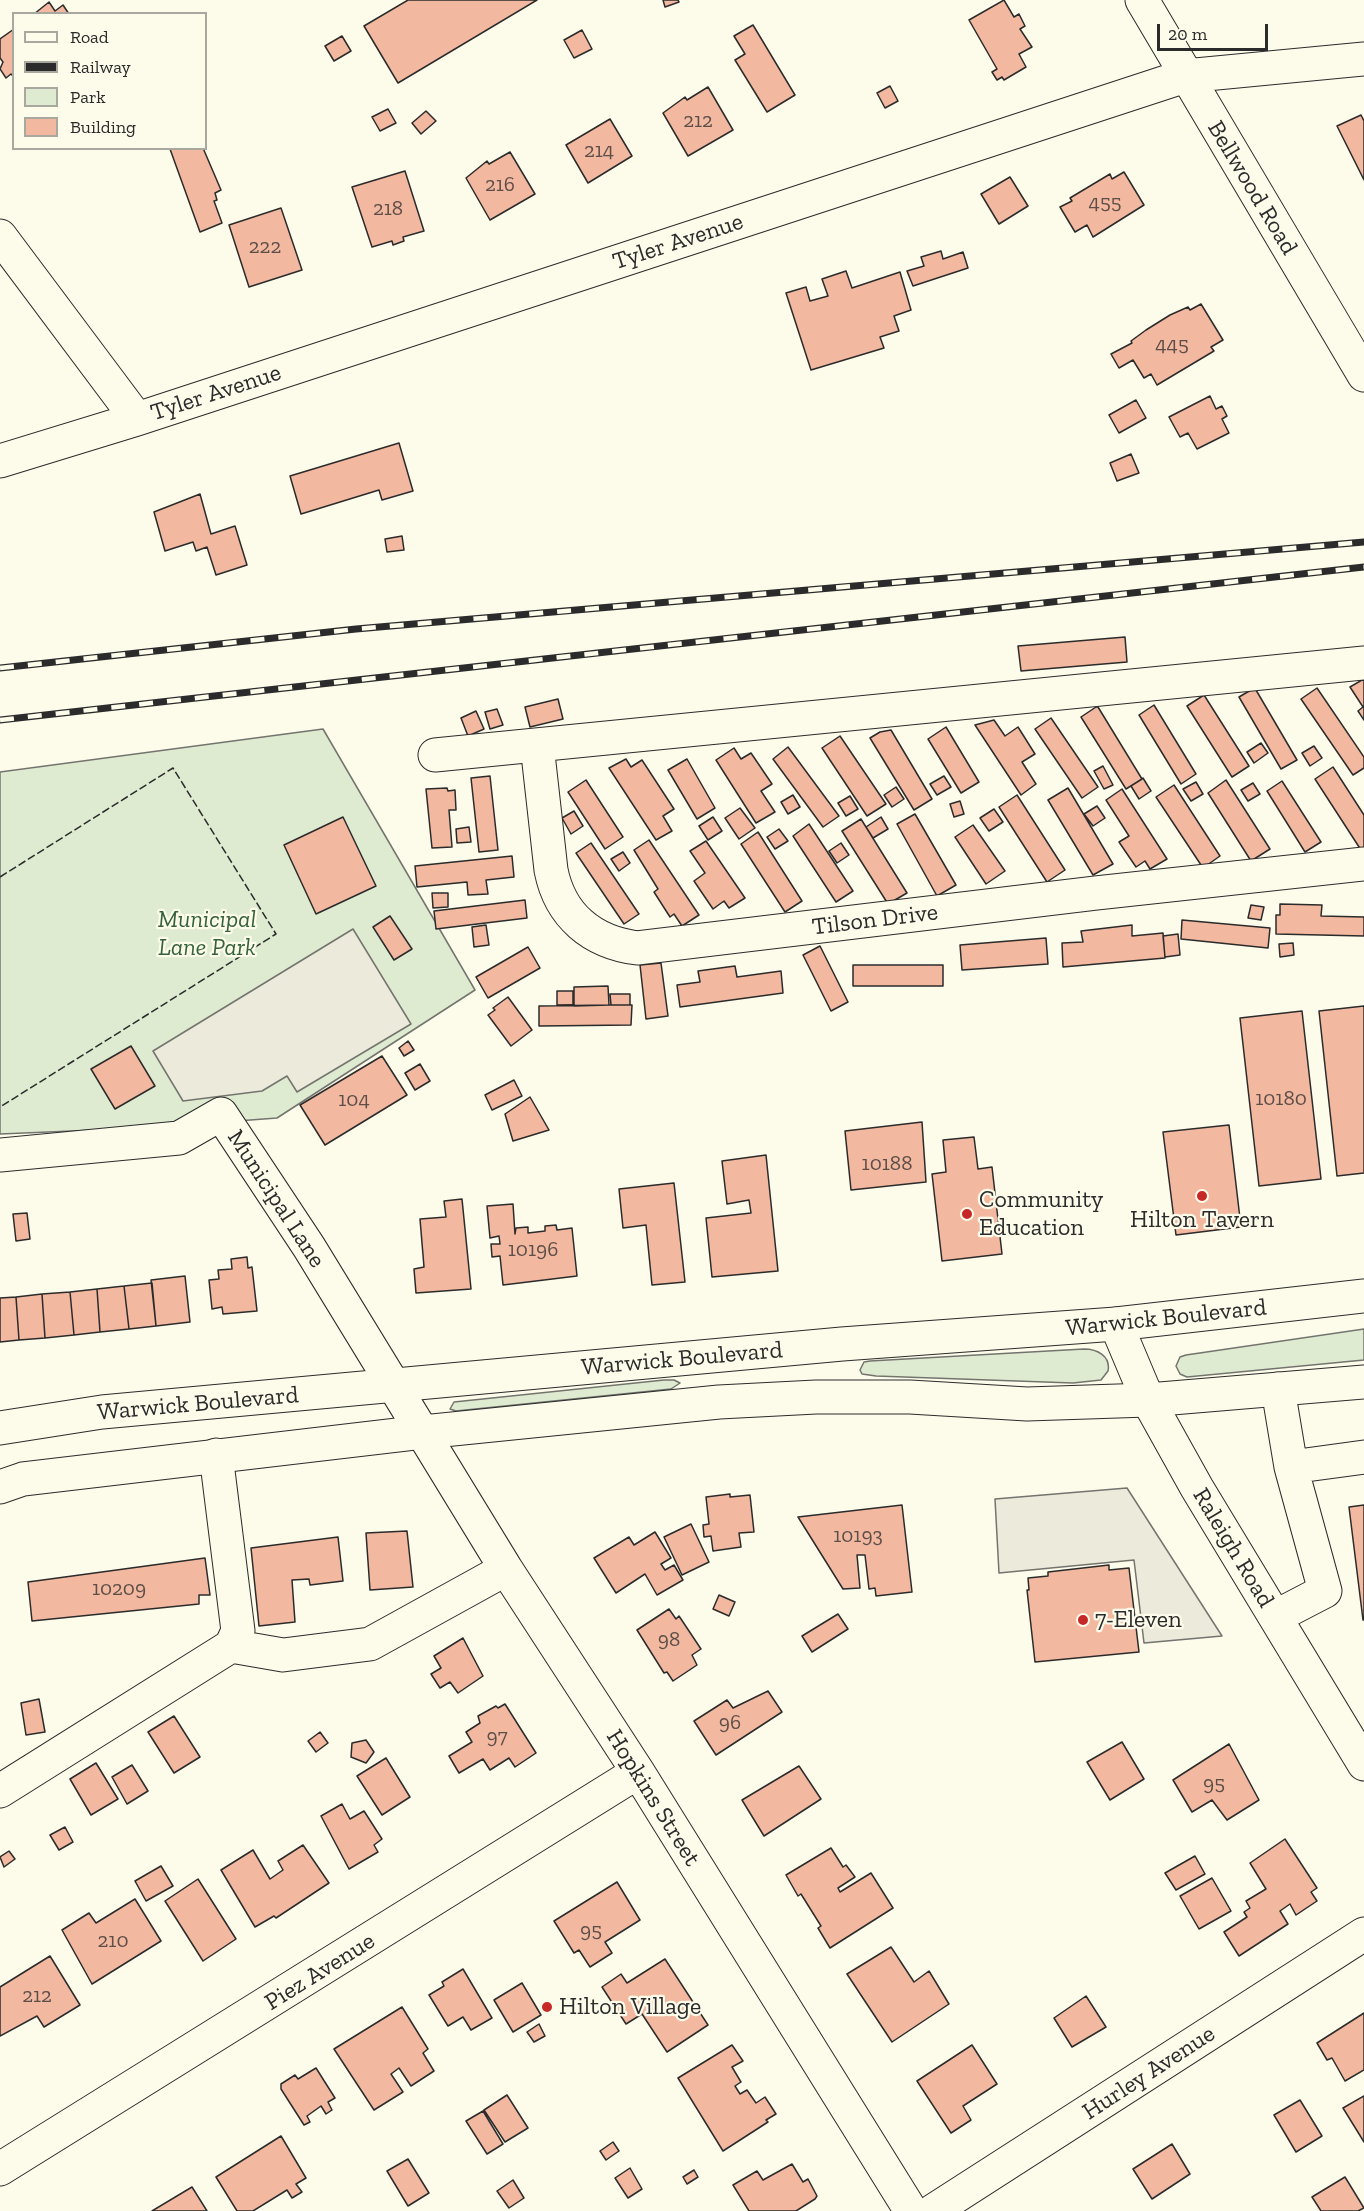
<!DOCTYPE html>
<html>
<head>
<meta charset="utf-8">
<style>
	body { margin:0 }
	#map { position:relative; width:1364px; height:2211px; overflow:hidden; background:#fdfbea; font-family:"Zilla Slab",serif }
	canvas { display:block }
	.legend { position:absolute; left:12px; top:12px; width:195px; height:138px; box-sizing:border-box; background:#fdfbea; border:2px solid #a9a89e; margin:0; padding:8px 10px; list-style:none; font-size:18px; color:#2b2b2b }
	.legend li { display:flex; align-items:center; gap:12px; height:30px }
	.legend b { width:30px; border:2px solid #a9a89e }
	.scale { position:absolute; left:1157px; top:24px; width:111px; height:27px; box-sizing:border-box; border:3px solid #2b2b2b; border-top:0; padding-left:8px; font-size:18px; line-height:21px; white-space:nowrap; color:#2b2b2b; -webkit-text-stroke:4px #fdfbea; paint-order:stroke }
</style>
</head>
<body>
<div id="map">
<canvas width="1364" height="2211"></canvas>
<ul class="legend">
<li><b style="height:8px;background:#fdfbea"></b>Road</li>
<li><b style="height:8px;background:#2b2b2b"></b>Railway</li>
<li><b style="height:16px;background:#deebd1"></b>Park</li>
<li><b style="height:16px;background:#f2b8a0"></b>Building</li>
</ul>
<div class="scale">20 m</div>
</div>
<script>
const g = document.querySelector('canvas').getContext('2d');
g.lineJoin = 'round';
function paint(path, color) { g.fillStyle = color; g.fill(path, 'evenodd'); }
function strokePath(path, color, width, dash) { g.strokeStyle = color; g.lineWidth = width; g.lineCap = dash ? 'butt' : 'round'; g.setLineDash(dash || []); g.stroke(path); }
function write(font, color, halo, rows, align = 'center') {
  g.font = font + ' "Zilla Slab",serif'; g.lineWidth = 4.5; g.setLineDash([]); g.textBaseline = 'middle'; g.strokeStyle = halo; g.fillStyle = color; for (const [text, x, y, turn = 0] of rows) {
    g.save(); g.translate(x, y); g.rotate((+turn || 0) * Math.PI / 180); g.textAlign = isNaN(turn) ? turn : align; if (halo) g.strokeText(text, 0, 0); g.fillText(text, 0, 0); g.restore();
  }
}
const green = new Path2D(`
	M323 729 475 990 277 1118 144 1128 0 1134V772Z
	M1364 1329V1360L1187 1377 1180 1374 1176 1366 1180 1357 1186 1355Z
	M1084 1349C1097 1349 1111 1356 1108 1371L1101 1380 1073 1383 876 1376 862 1374 860 1370 864 1362 870 1361Z
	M664 1380H674L680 1383 671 1389 456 1411 450 1409 454 1402Z`);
const parking = new Path2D(`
	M353 929 411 1024 297 1092 287 1076 262 1091 183 1101 153 1051Z
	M1127 1488 1222 1636 1144 1643 1134 1560 999 1573 995 1499Z`);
const building = new Path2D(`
	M408 0H537L398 83 364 26Z
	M663 0H678L679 2 665 7Z
	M1004 0 1014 17 1019 14 1025 26 1020 29 1032 47 1019 54 1026 67 1004 80 1002 77 997 80 992 72 997 69 969 20Z
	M49 2 55 11 63 5 69 14H34Z
	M753 25 795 95 767 112 735 60 745 54 734 36Z
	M14 29V77L11 74 6 78 0 69 3 62 0 58V39Z
	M582 30 592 49 574 58 564 40Z
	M342 36 351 51 334 61 325 46Z
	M890 86 898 101 885 108 877 93Z
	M708 87 733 130 688 156 663 113 685 97 687 100Z
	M388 109 396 123 380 131 372 117Z
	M426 111 436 121 421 134 412 123Z
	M1361 115 1364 121V180L1337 126Z
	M610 119 632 156 588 183 566 145Z
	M203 148 221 190 215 193 217 200 214 201 222 223 200 232 170 149Z
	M510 152 535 194 490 220 466 178 487 161 489 164Z
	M405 171 424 231 403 237 404 241 393 245 392 241 372 247 352 187Z
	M1124 172 1144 205 1093 237 1087 225 1075 232 1060 207 1072 201 1070 198 1110 174 1112 179Z
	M1010 177 1028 206 999 224 981 194Z
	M281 208 302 270 249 287 229 225Z
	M941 251 943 259 963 252 968 268 913 286 907 271 924 266 921 257Z
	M846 271 852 288 900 272 911 310 894 316 899 331 880 337 884 348 811 370 786 293 806 287 810 301 828 296 822 279Z
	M1201 304 1223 340 1211 347 1214 351 1157 385 1151 374 1144 378 1133 360 1119 368 1111 354 1132 343 1131 341 1146 330 1170 315 1188 307 1190 310Z
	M1210 396 1216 409 1222 406 1227 416 1222 419 1229 433 1197 449 1188 433 1180 437 1169 417Z
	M1136 400 1146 418 1119 433 1109 415Z
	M399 443 413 491 382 500 379 490 301 514 290 476Z
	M1131 454 1139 473 1117 481 1110 463Z
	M200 494 211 534 235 526 247 565 216 575 207 547 196 551 193 542 165 551 154 512Z
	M402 536 404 550 387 552 385 539Z
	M1125 637 1127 662 1021 671 1018 646Z
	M1364 679V720L1358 711 1363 707 1350 687Z
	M1317 688 1364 757V768L1353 775 1301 699Z
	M1251 690H1256L1297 760 1281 769 1239 697Z
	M1204 695 1249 766 1232 777 1187 706Z
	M558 699 563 719 530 727 525 707Z
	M1154 705 1196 774 1181 784 1139 715Z
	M1096 707H1098L1142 779 1126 789 1081 717Z
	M497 709 503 725 490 729 485 712Z
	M476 711 484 729 468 736 461 718Z
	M1051 718 1098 787 1082 798 1035 729Z
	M994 720 1005 736 1018 727 1035 754 1022 762 1036 784 1021 795 975 725Z
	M946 727 979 782 961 793 928 739Z
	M891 730 932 799 914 810 870 738 880 732Z
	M840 736 886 804 867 816 822 748Z
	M1261 743 1268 753 1254 763 1247 752Z
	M1314 746 1322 758 1310 766 1302 753Z
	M788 747 839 816 823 827 773 759Z
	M734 748 741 759 751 753 772 784 761 791 775 812 756 823 716 760Z
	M626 759 631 767 642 760 674 809 663 816 672 831 656 840 609 768Z
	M687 759 715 808 697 819 668 770Z
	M1103 766 1113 785 1104 789 1094 771Z
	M1333 767 1364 815V848L1361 850 1315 779Z
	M490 776 498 850 479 852 471 778Z
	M944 776 951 787 937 795 930 784Z
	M1143 778 1151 791 1139 799 1131 786Z
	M586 780 623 837 605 849 568 792Z
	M1226 780 1270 849 1251 861 1208 793Z
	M1282 781 1321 842 1305 852 1267 791Z
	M1196 782 1203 794 1191 801 1183 789Z
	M1253 783 1260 794 1248 801 1241 790Z
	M1174 785 1220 856 1203 868 1156 797Z
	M896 787 904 799 892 807 884 795Z
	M447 788 448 791 455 790 456 810H449L452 847 432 848 426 789Z
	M1068 788 1113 864 1093 875 1048 800Z
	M1122 789 1167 859 1150 869 1145 861 1136 867 1119 842 1129 836 1106 800Z
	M793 795 800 807 788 814 781 802Z
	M1017 795 1065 870 1047 882 999 807Z
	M850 796 858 809 846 816 838 803Z
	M960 801 964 814 954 817 950 804Z
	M1097 806 1105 818 1093 826 1084 814Z
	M740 808 755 828 739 839 725 818Z
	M994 809 1003 822 989 831 980 818Z
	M574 811 583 826 571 834 562 818Z
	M915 814 956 885 937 896 897 824Z
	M343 817 376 886 316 914 284 845Z
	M713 817 722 831 708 840 699 826Z
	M881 817 888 829 873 838 866 827Z
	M861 819 907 893 888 904 842 831Z
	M809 824 853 891 836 902 793 836Z
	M973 825 1005 871 986 884 955 837Z
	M469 827 471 842 457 843 456 829Z
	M779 829 788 841 775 849 767 837Z
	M758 832 802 901 785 912 741 844Z
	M649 840 699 915 682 926 674 914 670 917 654 892 658 889 634 850Z
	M706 841 745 898 729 908 724 901 713 909 694 881 705 873 690 851Z
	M591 843 639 914 624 924 576 853Z
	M841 843 849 855 837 863 829 851Z
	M623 852 630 863 619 871 611 859Z
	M512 856 514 877 486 880 488 894 468 895 467 882 417 887 415 866Z
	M432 893H448V907L433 908Z
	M525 900 527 918 436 929 434 911Z
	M1280 904 1322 905 1321 916 1364 917V936L1276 934V915H1280Z
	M1251 905 1264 907 1261 920 1248 918Z
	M390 916 412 949 394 960 373 927Z
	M1182 920 1270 928 1268 948 1181 939Z
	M486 925 489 945 474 947 472 927Z
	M1132 925V936L1163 933 1165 958 1063 967 1062 943 1083 942 1081 931Z
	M1178 934 1180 955 1165 957 1163 936Z
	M1046 938 1048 964 962 970 960 945Z
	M1293 943 1294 955 1280 957 1279 944Z
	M820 946 848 1002 831 1011 803 955Z
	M528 947 540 968 488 998 476 977Z
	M661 963 668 1016 646 1019 640 965Z
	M853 965H943V986H853Z
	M735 966 737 977 781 971 783 993 680 1007 677 985 700 982 698 971Z
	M608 986 609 1005 574 1006V987Z
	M557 991H573V1005H557Z
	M610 994H630V1005H611Z
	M508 997 532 1030 511 1046 488 1015 495 1010 493 1008Z
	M609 1005H632L631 1025 539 1026V1006Z
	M1364 1006V1173L1337 1176 1319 1011Z
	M1302 1011 1321 1179 1259 1186 1240 1018Z
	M408 1041 414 1050 404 1056 399 1048Z
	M131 1046 155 1086 115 1109 91 1069Z
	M382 1056 407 1095 325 1145 300 1105Z
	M420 1064 430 1081 415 1090 405 1073Z
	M514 1080 522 1096 492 1110 485 1095Z
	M530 1097 549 1130 513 1141 505 1114Z
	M922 1122 926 1182 851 1190 845 1131Z
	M1229 1125 1241 1227 1176 1235 1163 1132Z
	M974 1137 978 1169 992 1167 1002 1254 942 1261 932 1174 946 1172 943 1140Z
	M766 1155 778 1271 712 1277 706 1218 751 1213 749 1200 727 1204 722 1161Z
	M674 1183 685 1282 652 1285 646 1225 623 1228 619 1189Z
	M462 1199 471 1289 416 1293 414 1269 424 1267 420 1219 446 1217 444 1201Z
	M513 1204 515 1234 516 1228 528 1227V1233L545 1231V1226L556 1225 557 1230 572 1228 577 1276 503 1285 500 1256 492 1257 491 1244H500L499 1236 490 1238 487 1206Z
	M27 1213 30 1239 16 1241 13 1214Z
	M247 1257 248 1268 252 1267 257 1311 223 1314 222 1307 212 1309 209 1280 219 1279 218 1270 232 1269 231 1259Z
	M185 1276 190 1322 156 1326 151 1280Z
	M152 1283 156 1326 129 1329 124 1286Z
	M124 1286 129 1329 100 1332 97 1289Z
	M97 1289 100 1332 74 1335 70 1292Z
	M70 1292 74 1335 45 1338 42 1294Z
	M42 1294 45 1338 19 1340 16 1297Z
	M16 1297 19 1340 0 1342V1298Z
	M730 1494V1497L750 1495 754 1532 739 1533 741 1547 713 1551 711 1536 704 1537 703 1525 709 1524 706 1497Z
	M902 1505 912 1592 876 1596 875 1588 869 1589 865 1555H857L860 1588 843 1589 798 1517Z
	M1364 1505V1620H1363L1349 1507Z
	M691 1524 709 1562 682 1575 664 1537Z
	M407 1531 413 1587 370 1590 366 1533Z
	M655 1532 671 1558 661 1564 665 1570 674 1565 683 1580 657 1595 645 1574 616 1593 594 1558 629 1537 634 1545Z
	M338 1537 343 1581 310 1585 309 1579 292 1580 295 1622 259 1626 251 1548Z
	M205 1558 210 1595H199V1604L32 1621 28 1582Z
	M1109 1565V1570L1129 1568 1139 1652 1035 1662 1027 1590H1029L1028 1578 1048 1576V1572Z
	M719 1595 735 1602 729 1616 713 1609Z
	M669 1609 676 1619 679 1616 701 1649 692 1655 697 1665 673 1681 667 1672 664 1673 637 1630Z
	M838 1614 848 1629 812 1652 802 1636Z
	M463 1638 483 1676 458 1693 450 1682 440 1688 431 1674 441 1668 434 1656Z
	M768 1691 782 1712 716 1755 694 1721 727 1700 733 1708Z
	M39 1699 45 1732 26 1735 21 1703Z
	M505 1704 536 1753 515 1767 509 1758 490 1770 483 1759 459 1773 449 1756 472 1742 466 1732 480 1723 478 1716 496 1706 498 1708Z
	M174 1716 200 1757 174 1773 148 1732Z
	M320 1732 328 1743 316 1752 308 1741Z
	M366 1740 374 1752 366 1763 351 1757 352 1743Z
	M1122 1742 1144 1779 1110 1800 1087 1762Z
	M1229 1744 1259 1800 1227 1820 1212 1800 1192 1812 1173 1780Z
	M386 1758 410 1797 382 1815 357 1776Z
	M96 1763 118 1799 91 1815 70 1779Z
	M132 1765 148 1791 127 1804 112 1777Z
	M799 1766 821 1799 764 1836 742 1800Z
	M342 1804 350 1819 364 1811 382 1839 374 1845 378 1852 349 1869 321 1816Z
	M65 1827 73 1842 59 1850 50 1835Z
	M1285 1839 1317 1888 1311 1892 1317 1901 1296 1915 1290 1904 1280 1911 1288 1924 1239 1956 1224 1932 1247 1917 1244 1912 1250 1908 1246 1901 1266 1889 1250 1863Z
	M303 1845 329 1883 276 1918 274 1916 255 1927 221 1870 253 1850 270 1879 283 1870 278 1861Z
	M831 1848 843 1867 846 1865 855 1877 838 1888 840 1892 871 1873 893 1908 830 1948 818 1928 821 1926 801 1894 798 1896 786 1875Z
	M9 1851 15 1859 4 1867 0 1857Z
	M1195 1856 1205 1874 1176 1890 1165 1873Z
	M161 1866 173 1886 146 1901 135 1881Z
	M1212 1878 1231 1911 1199 1929 1180 1896Z
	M198 1879 236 1939 203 1961 165 1901Z
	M617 1882 640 1920 605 1942 612 1953 590 1967 579 1950 574 1953 554 1921Z
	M135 1899 161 1941 92 1984 62 1930 89 1913 96 1923Z
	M891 1947 914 1982 929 1971 949 2004 892 2042 847 1974Z
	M50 1956 80 2005 44 2027 37 2016 0 2036V1987Z
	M665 1959 708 2025 667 2052 642 2014 626 2024 602 1987 621 1974 627 1983Z
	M463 1969 492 2018 471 2030 463 2017 448 2026 429 1995 444 1986 442 1982Z
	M522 1983 541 2015 513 2032 494 2000Z
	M1086 1996 1106 2027 1072 2047 1054 2018Z
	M402 2007 428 2049 423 2053 434 2071 411 2086 399 2068 391 2074 403 2092 374 2110 334 2049Z
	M1364 2013V2070L1345 2081 1332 2058 1327 2060 1317 2043Z
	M539 2024 545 2036 534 2042 527 2032Z
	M732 2045 743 2061 732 2067 741 2082 735 2086 740 2094 747 2090 756 2103 765 2097 776 2114 766 2120 768 2122 723 2151 678 2078Z
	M972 2045 997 2084 963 2106 971 2120 951 2133 917 2081Z
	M316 2068 335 2098 328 2102 332 2110 326 2114 321 2106 307 2116 310 2122 304 2125 281 2089V2084L295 2075 298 2079Z
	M507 2095 528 2128 505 2142 484 2110Z
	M1364 2096V2142L1343 2108Z
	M1300 2100 1322 2136 1296 2152 1274 2115Z
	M483 2111 503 2144 487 2154 466 2121Z
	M281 2136 306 2178 296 2184 302 2192 292 2198 287 2190 253 2211H237L216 2177Z
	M613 2142 619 2151 606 2160 600 2151Z
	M1172 2144 1190 2174 1152 2199 1133 2169Z
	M408 2159 429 2193 408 2206 387 2171Z
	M792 2164 803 2182 808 2179 817 2196 815 2199 796 2211H749L733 2185 757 2171 763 2180Z
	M630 2168 642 2189 628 2198 615 2178Z
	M694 2170 698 2177 687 2184 683 2177Z
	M1345 2177 1364 2208 1358 2211H1321L1312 2197Z
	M513 2180 524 2198 509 2208 497 2191Z
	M192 2187 207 2211H152Z`);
const minor = new Path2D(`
	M1142 0 1364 375
	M0 236 137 419
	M0 461 137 419 1185 76 1364 59
	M537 745 551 870C560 916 592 942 637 948L1096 893 1364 864
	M435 755 1364 663
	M0 1155 179 1138 221 1114 309 1247 506 1569 638 1772 911 2211
	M1116 1324 1148 1400 1197 1488 1364 1764
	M1278 1389 1291 1467 1364 1457
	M1275 1617 1325 1591 1291 1467
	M231 1646 283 1655 370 1644 506 1569
	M0 1791 231 1646 238 1631 216 1455
	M0 2169 638 1772
	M933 2211 1364 1934`);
const major = new Path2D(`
	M0 1428 102 1412 842 1344 1116 1324 1364 1296
	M0 1487 23 1479 423 1432 719 1402 816 1397H910L1027 1404 1148 1400 1364 1382`);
const rail = new Path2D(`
	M0 668 356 629 1364 542
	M0 720 1364 567`);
const fence = new Path2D(`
	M0 877 173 768 276 934 0 1107`);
const markers = [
	[1202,1196,6,"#c62828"],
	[967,1214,6,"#c62828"],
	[1083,1620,6,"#c62828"],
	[547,2007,6,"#c62828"]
];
const numberNames = [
	["212",698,121],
	["214",599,151],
	["216",500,185],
	["455",1105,203],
	["218",388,209],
	["222",265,247],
	["445",1172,345],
	["10180",1281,1099],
	["104",354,1100],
	["10188",887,1164],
	["10196",533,1250],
	["10193",858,1536],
	["10209",119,1589],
	["98",669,1640],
	["96",730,1723],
	["97",497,1737],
	["95",1214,1784],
	["95",591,1931],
	["210",113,1941],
	["212",37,1996]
];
const streetNames = [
	["Bellwood Road",1252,188,59],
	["Tyler Avenue",678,242,-18],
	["Tyler Avenue",216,393,-18],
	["Tilson Drive",875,920,-7],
	["Municipal Lane",276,1199,57],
	["Warwick Boulevard",1166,1318,-6],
	["Warwick Boulevard",682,1359,-5],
	["Warwick Boulevard",198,1404,-5],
	["Raleigh Road",1233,1548,59],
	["Hopkins Street",653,1798,58],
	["Piez Avenue",320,1972,-32],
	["Hurley Avenue",1149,2073,-33]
];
const parkNames = [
	["Municipal",207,920],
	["Lane Park",207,948]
];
const poiNames = [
	["Community",979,1200],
	["Education",979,1228],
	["Hilton Tavern",1202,1220,"center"],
	["7-Eleven",1095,1620],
	["Hilton Village",559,2007]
];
paint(green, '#deebd1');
strokePath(green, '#74746e', 1.5);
paint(parking, '#eceadb');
strokePath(parking, '#74746e', 1.5);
paint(building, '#f2b8a0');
strokePath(building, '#2b2b2b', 1.5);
strokePath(minor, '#2b2b2b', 35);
strokePath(major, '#2b2b2b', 35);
strokePath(minor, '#fdfbea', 33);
strokePath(major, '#fdfbea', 33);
strokePath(rail, '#2b2b2b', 7);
strokePath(rail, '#fdfbea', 4.5, [14]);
strokePath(fence, '#2b2b2b', 1.5, [8, 3]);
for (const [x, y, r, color] of markers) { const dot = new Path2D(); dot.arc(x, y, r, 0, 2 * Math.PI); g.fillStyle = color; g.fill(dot); strokePath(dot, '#fdfbea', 2); }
write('21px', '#5d4e48', null, numberNames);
write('24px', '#2b2b2b', '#fdfbea', streetNames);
write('italic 24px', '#34623c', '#fdfbea', parkNames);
write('24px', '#2b2b2b', '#fdfbea', poiNames, 'left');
</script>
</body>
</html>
